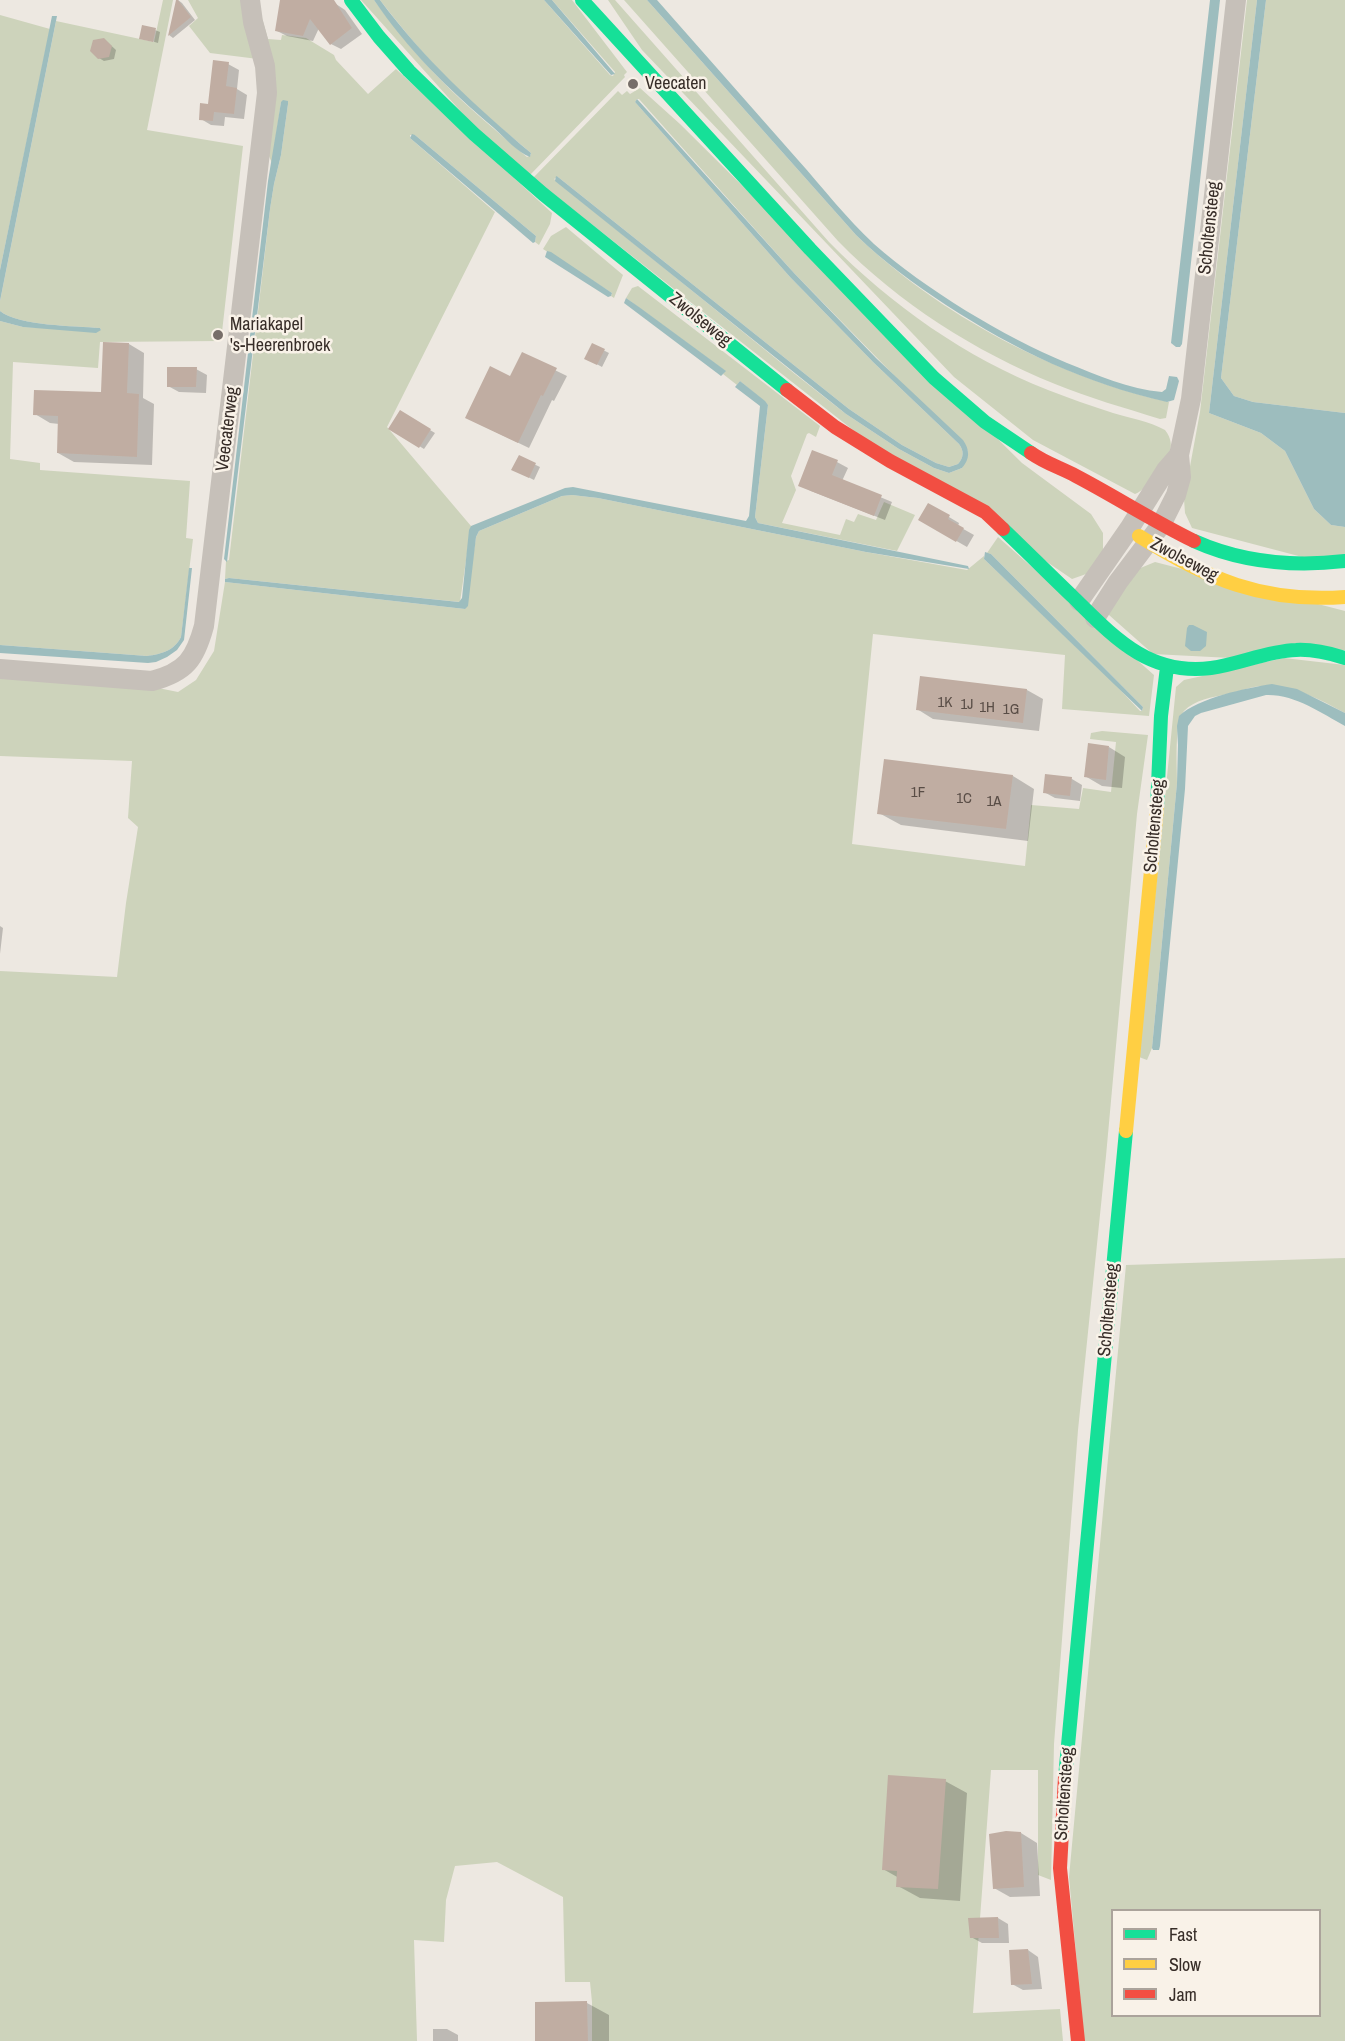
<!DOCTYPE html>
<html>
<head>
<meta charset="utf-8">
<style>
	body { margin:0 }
	#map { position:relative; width:1345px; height:2041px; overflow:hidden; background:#ede8e1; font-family:"Archivo Narrow",sans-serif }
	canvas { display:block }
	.legend { position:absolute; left:1111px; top:1909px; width:210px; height:108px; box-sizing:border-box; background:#f9f2e8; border:2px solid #aba39b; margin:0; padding:8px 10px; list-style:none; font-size:18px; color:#372d28 }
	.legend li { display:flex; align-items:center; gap:12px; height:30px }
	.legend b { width:30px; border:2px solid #aba39b }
</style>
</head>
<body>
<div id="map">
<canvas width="1345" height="2041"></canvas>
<ul class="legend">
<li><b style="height:8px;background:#16e098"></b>Fast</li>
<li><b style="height:8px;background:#ffcf43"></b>Slow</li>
<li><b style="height:8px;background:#f24e42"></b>Jam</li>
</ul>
</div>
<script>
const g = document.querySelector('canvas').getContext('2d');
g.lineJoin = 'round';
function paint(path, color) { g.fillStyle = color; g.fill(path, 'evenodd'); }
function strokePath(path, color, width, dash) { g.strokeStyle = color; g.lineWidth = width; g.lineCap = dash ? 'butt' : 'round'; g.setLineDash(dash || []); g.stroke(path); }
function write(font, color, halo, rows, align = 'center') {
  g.font = font + ' "Archivo Narrow",sans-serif'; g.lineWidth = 5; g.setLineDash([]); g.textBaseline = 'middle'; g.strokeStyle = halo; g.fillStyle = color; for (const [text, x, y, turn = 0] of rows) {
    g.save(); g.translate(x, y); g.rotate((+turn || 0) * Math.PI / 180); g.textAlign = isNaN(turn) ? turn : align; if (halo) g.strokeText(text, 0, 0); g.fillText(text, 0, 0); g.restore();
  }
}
const green = new Path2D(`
	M163 0H173L147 130 243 146 221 341 100 342 98 368 13 362 10 459 40 463V470L190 481 186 538 193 539 181 637C174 651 161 654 147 656L0 645V321L23 327 101 330 100 328C75 326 19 326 0 311V301L56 21 154 42Z
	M188 0H244L258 59 210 53 189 26 198 18Z
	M361 0H374C395 28 417 56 442 81 468 108 498 132 527 157L531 155V153C510 135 487 117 467 98 435 68 407 35 380 0H544L610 75 613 76 615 72 552 0H572L627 72 624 75 625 77 530 175 481 134Z
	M608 0H615L829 242C891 305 966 358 1048 390 1069 398 1091 406 1113 413 1129 418 1149 421 1165 430 1179 448 1165 463 1153 477 1147 484 1143 491 1135 494L1033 440 954 377 642 50Z
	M624 0H647L856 235C939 315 1057 377 1169 402L1166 418 1160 419C1125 408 1089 398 1055 384 974 351 900 304 838 241Z
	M1247 0H1257L1209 413 1261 433 1285 451 1314 509 1331 525 1345 527V556L1310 559 1192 528 1185 513 1184 499 1200 412Z
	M1266 0H1345V413L1253 402 1234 396 1221 378Z
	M258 4 268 39 281 40 282 35 306 38 334 55 336 60 368 94 396 69 552 213 550 224 539 245 535 242 536 236 415 135H410V138L495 212 387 427 471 526 460 602 229 578 225 579 226 561 229 560 270 209 274 184 281 155 288 104 287 101 281 102 272 163 264 145Z
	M0 15 50 29 0 270Z
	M640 88 680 124 1022 463 1091 514 1103 533V550L1089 573 1072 579 853 430 533 178 618 91 622 95 627 91 630 94ZM637 99H639L794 273 968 451 962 468 949 473 934 468 899 449 846 414 795 374 554 179 558 177 849 409 902 445 936 463 949 467 958 464C964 457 964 451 959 444L873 362 790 277 635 102Z
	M566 227 623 275 614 298 611 296 612 293 543 249 551 236Z
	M638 286 820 426 816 437 809 433 807 434 791 476 796 490 782 523 840 535 846 519 854 522 858 514 876 520 884 502 915 515 897 551 758 523 755 517 768 405 740 381 737 385 723 374 725 371 626 298 632 288Z
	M572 495 598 498 866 552 967 570 984 556V559L1113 682 1140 711H1142L1143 707 991 554 987 553 998 537 1154 675 1149 716 1062 709 1065 655 873 634 852 844 1025 866 1031 805 1079 809 1083 788 1111 792 1116 742 1090 739 1091 733 1102 731 1148 735 1137 814 1106 1156 1078 1430 1054 1744 1051 1880 1038 1875V1770H991L973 2013 1060 2009 1063 2041H592V2002L590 1982H565L563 1897 497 1862 455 1866 446 1900 444 1942 414 1940 417 2041H0V971L117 977 126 903 138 827 128 818 132 761 0 756V676L153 687 178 692 196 680 214 651 225 582 465 609 476 537 479 531 562 496Z
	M1155 562 1345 611V650L1231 658 1153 654 1109 615V609L1138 569Z
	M1284 658 1345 665V713C1319 699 1294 685 1263 686 1251 686 1239 692 1227 694 1213 697 1194 700 1184 711 1174 722 1177 766 1177 783L1152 1048 1147 1060 1139 1057 1176 687 1184 680Z
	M1345 1258V2041H1084L1069 1877 1126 1265ZM1112 1910H1320V2016H1112Z`);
const water = new Path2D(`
	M374 0H380C424 59 475 106 531 153L530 157C517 152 505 138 494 128 449 90 407 49 374 0Z
	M544 0H552L615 74 611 75Z
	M647 0H657C704 53 751 107 798 160 823 188 847 219 874 244 925 289 1004 337 1067 363 1097 375 1129 389 1162 392L1166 389 1169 376 1177 377 1179 381 1174 400 1167 402C1084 383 1017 351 946 305 914 284 884 262 856 235Z
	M1210 0H1220L1182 344 1180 347H1176L1171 343Z
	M1257 0H1266L1221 378 1234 396 1253 402 1345 413V527L1331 525 1314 509 1285 451 1261 433 1209 413Z
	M52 16H57L0 301V270Z
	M637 99 794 273 876 358 963 440C970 450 970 459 962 468L949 473 934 468 899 449 846 414 555 181 556 176 558 177 849 409 902 445 936 463 949 467 958 464C964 457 964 451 959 444L873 362 790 277 635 102Z
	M283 100 288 101V104L281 155 274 184 270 209 227 562 224 559 268 181 281 102Z
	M412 134 415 135 536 236 535 242 533 243 410 138Z
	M547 251 551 252 612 293 611 296 608 297 545 257Z
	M626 298 639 307 726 371 721 376 624 303Z
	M0 311C19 326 75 326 100 328L101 330 96 333 23 327 0 321Z
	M740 381 765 401 768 405 755 517 758 523 968 566 969 569 866 552 598 498 572 495 562 496 479 531 476 537 468 606 465 609 225 582V579L229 578 459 602 462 598 469 530 471 526 565 488 573 487 746 521 749 516 760 406 735 387Z
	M985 552 991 554 1143 707 1142 711 984 559Z
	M189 568H192L184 640 177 650 167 657 156 662 148 663 0 653V645L147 656C161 654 174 651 181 637Z
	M1193 625 1207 632 1206 646 1200 651H1191L1185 646 1187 628 1189 625Z
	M1272 684 1297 689 1345 713V726C1321 713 1295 694 1266 695L1201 713 1195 716 1188 726 1185 789 1160 1046 1159 1050H1153L1152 1048 1177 783 1178 745 1177 726 1179 716C1198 698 1246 688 1272 684Z`);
const shadow = new Path2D(`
	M178 0 182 3 195 20 173 38 169 35Z
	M282 0H330L345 10 362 34 341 49 331 44 319 28 313 41 287 36 277 31Z
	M155 30 160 32 158 43 141 38Z
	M104 39 116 50 114 59 104 61 99 58Z
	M228 64 239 70 237 89 247 95 244 119 225 117 224 126 211 125 201 119 209 105Z
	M129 344 144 353 143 398 154 404 152 465 74 462 58 453 59 424 50 423 35 414 102 394Z
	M593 345 609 353 602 367 591 361Z
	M522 354 567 376 554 401 552 400 529 448 477 423 511 378Z
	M196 369 207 375 206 393 179 392 168 386Z
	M400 412 435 433 424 449 390 428Z
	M519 457 540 467 534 480 518 472Z
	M837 462 848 468 842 481 892 502 885 520 811 491 800 485Z
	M929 505 959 523 958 526 974 535 967 547 920 520Z
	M921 678 1027 690 1043 699 1039 731 933 719 917 709Z
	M1109 747 1125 757 1122 788 1102 786 1085 776Z
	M1013 776 1034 789 1028 841 901 825 879 813Z
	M1072 779 1082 785 1080 801 1055 798 1044 792Z
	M0 926 3 928 0 954Z
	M945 1781 967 1793 960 1901 920 1898 898 1886 899 1878 883 1869Z
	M1021 1833 1037 1843 1040 1896 1010 1897 994 1888Z
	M998 1918 1008 1924 1009 1943H982L971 1937Z
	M1028 1950 1038 1957 1042 1989 1023 1990 1012 1984Z
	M587 2003 609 2015V2041H536Z
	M433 2029H447L458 2035V2041H433Z`);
const building = new Path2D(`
	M176 0H178L191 17 168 36Z
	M280 0H334L352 28 330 45 310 19 303 36 275 31Z
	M142 25 156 28 153 42 139 39Z
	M104 38 112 46 109 57 98 59 90 51 93 40Z
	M213 60 229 62 226 86 237 88 234 114 214 112 213 121 199 120 200 103 208 104Z
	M103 342 129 343 127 393 139 394 137 457 57 453 58 416 33 415 34 390 101 392Z
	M592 343 605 349 597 365 584 359Z
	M522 352 557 368 543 396 541 395 518 443 465 418 490 366 510 376Z
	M167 367H197L196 387H167Z
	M400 410 431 429 419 448 388 429Z
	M812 450 838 460 832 475 882 495 874 516 798 486Z
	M519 455 536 463 529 478 511 470Z
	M928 503 950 515 948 519 964 528 956 542 918 520Z
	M920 676 1027 689 1023 723 916 710Z
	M1088 743 1109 746 1106 780 1084 777Z
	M884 759 1013 775 1006 829 877 814Z
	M1045 774 1072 777 1070 796 1043 793Z
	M888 1775 946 1779 938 1889 896 1887 897 1871 882 1870Z
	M1006 1831 1021 1832 1024 1887 993 1889 989 1834Z
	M998 1917 999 1938H970L968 1918Z
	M1028 1949 1032 1984 1011 1985 1009 1950Z
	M587 2001 588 2041H535V2002Z`);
const street = new Path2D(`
	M1079 601 1129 529 1166 470 1179 455
	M1095 618 1118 582 1161 525 1176 495 1181 477 1179 455 1191 399 1236 0
	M0 669 152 681C186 672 195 659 204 626L267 93 265 66 253 22 250 0`);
const fast = new Path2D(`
	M351 0 379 37 409 71 474 134 543 194 787 390
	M582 0 810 249 934 378 985 422 1031 453
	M1003 529C1026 551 1049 574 1072 596 1113 636 1148 676 1211 668 1240 664 1267 651 1296 650 1313 649 1329 653 1345 658
	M1194 541C1243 563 1293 567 1345 561
	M1157 808 1161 716 1167 667
	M1065 1777 1126 1131`);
const slow = new Path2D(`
	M1139 536C1207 579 1263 603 1345 597
	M1126 1131 1157 808`);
const jam = new Path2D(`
	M787 390 835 427 890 461 985 512 1003 529
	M1031 453C1045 463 1061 468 1076 476 1116 497 1153 521 1194 541
	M1065 1777 1060 1868 1078 2041`);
const markers = [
	[633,84,6,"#776e69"],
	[218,335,6,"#776e69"]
];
const numberNames = [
	["1K",945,703],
	["1J",967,705],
	["1H",987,708],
	["1G",1011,710],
	["1F",918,793],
	["1C",964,799],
	["1A",994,802]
];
const poiNames = [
	["Veecaten",645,84],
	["Mariakapel",230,325],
	["'s-Heerenbroek",230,346]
];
const streetNames = [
	["Scholtensteeg",1210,228,-84],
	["Zwolseweg",700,320,39],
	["Veecaterweg",228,429,-83],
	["Zwolseweg",1184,560,28],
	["Scholtensteeg",1155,826,-85],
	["Scholtensteeg",1109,1310,-85],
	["Scholtensteeg",1065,1794,-86]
];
paint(green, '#cdd3bb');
paint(water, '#9dbdbe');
paint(shadow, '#0003');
paint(building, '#c0ada2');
strokePath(street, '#c6c0b9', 20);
strokePath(fast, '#16e098', 14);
strokePath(slow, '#ffcf43', 14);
strokePath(jam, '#f24e42', 14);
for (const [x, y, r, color] of markers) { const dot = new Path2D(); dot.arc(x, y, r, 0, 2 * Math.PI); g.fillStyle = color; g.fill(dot); strokePath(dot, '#f9f2e8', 2); }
write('15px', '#594d46', null, numberNames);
write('18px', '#372d28', '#f9f2e8', poiNames, 'left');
write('18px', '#372d28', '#f9f2e8', streetNames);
</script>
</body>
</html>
